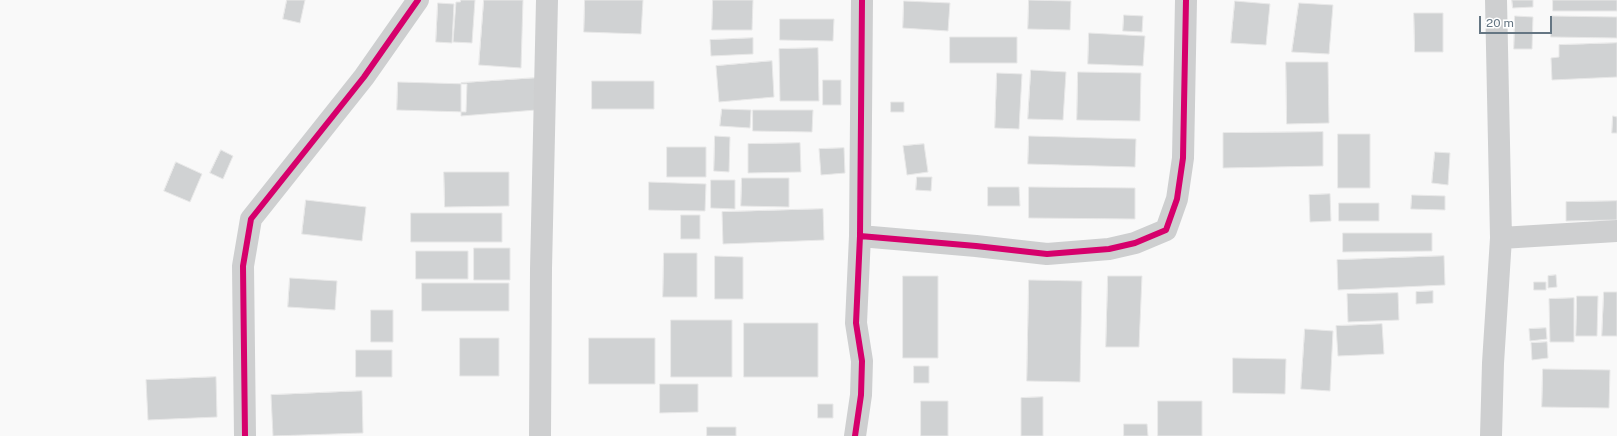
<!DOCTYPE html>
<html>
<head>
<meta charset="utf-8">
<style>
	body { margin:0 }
	#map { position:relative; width:1617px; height:436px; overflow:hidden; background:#f9f9f9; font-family:"Public Sans",sans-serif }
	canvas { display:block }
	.scale { position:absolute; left:1479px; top:16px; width:73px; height:18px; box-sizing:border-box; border:2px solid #657683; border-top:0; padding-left:5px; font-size:12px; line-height:14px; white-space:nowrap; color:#657683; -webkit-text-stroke:3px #fff; paint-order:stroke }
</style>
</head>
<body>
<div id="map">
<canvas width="1617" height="436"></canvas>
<div class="scale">20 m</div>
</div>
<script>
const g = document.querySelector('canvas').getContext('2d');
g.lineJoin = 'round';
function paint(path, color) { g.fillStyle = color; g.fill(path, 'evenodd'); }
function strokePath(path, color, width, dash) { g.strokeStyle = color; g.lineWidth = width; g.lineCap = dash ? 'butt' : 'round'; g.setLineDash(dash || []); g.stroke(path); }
const building = new Path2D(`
	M287 0H305L300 23 283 19Z
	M461 0H475L472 43 453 42 456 2H460Z
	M484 0H523L521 68 479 65Z
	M585 0H643L641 34 584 32Z
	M713 0H753L752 30H712Z
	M1029 0 1071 1 1070 30 1028 29Z
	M1512 0H1533V7L1513 8Z
	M1553 0H1617V11H1553Z
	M904 1 950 3 948 31 903 28Z
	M1235 1 1270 4 1266 45 1231 43Z
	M438 3 454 4 452 43 436 42Z
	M1299 3 1333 5 1329 54 1292 52Z
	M1414 13H1443V52H1415Z
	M1124 15 1143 16 1142 32 1123 31Z
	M1515 16 1533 17 1532 49H1514Z
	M1551 16 1617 17V38L1551 37Z
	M780 19H834L833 41 780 40Z
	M1089 33 1145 36 1143 66 1088 64Z
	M950 37H1017V63H950Z
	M753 38V54L711 56 710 40Z
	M1617 43V77L1552 80 1551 58 1559 57V45Z
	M818 48 819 101H780L779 49Z
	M772 61 774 97 719 102 716 66Z
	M1286 62H1328L1329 123 1287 124Z
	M1031 70 1066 72 1063 120 1028 119Z
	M1078 72 1141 73 1140 121 1077 120Z
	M997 73 1022 74 1019 129 995 128Z
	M536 78V110L461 116V83Z
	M823 80H841V105H823Z
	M592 81H654V109H592Z
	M398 82 467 84 466 112 397 110Z
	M891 102H904V112H891Z
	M722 109 751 110 750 128 720 126Z
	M753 110H813L812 132 753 131Z
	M1613 116 1617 117V133H1612Z
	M1323 132V166L1223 168V133Z
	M1338 134H1370V188H1338Z
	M715 136 730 137 729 172 714 171Z
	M1029 136 1136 139 1135 167 1028 164Z
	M800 143 801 172 748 173V144Z
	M924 144 928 172 907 175 903 146Z
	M667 147H706V177H667Z
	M844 148 845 173 821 175 819 149Z
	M221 150 233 156 223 179 210 173Z
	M1435 152 1450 153 1448 185 1432 183Z
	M176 162 202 174 190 202 164 191Z
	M444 172H509V206L445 207Z
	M917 177H932L931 191 916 190Z
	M742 178H789V207L741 206Z
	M711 180H735V209L711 208Z
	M649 182 706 184 705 211 649 210Z
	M988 187H1019L1020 206H988Z
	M1029 187 1135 188V219L1029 218Z
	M1330 194 1331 221 1310 222 1309 195Z
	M1412 195 1445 196V210L1411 209Z
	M306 200 366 207 362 241 302 234Z
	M1617 201V220L1566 221V202Z
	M1339 203H1379V221H1339Z
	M823 209 824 240 723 244 722 212Z
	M411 213H502V242H411Z
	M681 215H700V239H681Z
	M1343 233H1432V251L1343 252Z
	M474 248H510V280H474Z
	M416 251H468V279H416Z
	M664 253H697V297H663Z
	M715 256 743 257V299H715Z
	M1444 256 1445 285 1338 290 1337 260Z
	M1556 275 1557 287 1548 288V276Z
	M903 276H938V358H903Z
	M1108 276H1142L1139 347H1106Z
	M290 278 337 281 335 310 288 307Z
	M1029 280 1082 281 1080 382 1027 381Z
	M1534 282H1546V290H1534Z
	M422 283H509V311H422Z
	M1433 291V303L1416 304V292Z
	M1604 292H1617V336H1602Z
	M1398 293 1399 320 1348 322 1347 294Z
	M1577 296H1598L1597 336H1576Z
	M1574 298V342H1550L1549 299Z
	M371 310H393V342H371Z
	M671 320H732V377H671Z
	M744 323H818V377H744Z
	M1382 324 1384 354 1338 356 1336 326Z
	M1546 328 1547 339 1530 341 1529 329Z
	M1305 329 1333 331 1330 391 1301 389Z
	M460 338H499V376H460Z
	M589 338H655V384H589Z
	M1547 342 1548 358 1532 360 1531 343Z
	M356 350H392V377H356Z
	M1233 358 1286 359 1285 394 1233 393Z
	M914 366H929V383H914Z
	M1543 369 1610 370 1609 408 1542 407Z
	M216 377 217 417 148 420 146 380Z
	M660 384H698V412L660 413Z
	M362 391 363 433 273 436 271 395Z
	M1043 397V436H1021V398Z
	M921 401H948V436H921Z
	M1158 401H1202V436H1158Z
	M818 404H833V418H818Z
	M1124 424H1147L1148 436H1124Z
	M707 427H736V436H707Z`);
const minor = new Path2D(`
	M860 236 976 246 1047 254 1109 249 1135 243 1166 230 1177 199 1183 158 1186 0
	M1501 238 1617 231
	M245 436 243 266 251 219 364 77 418 0
	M540 436 541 269 547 0
	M855 436 861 395 862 361 856 323 860 236 862 0
	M1491 436 1493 363 1501 238 1496 0`);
const cycleway = new Path2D(`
	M860 236 976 246 1047 254 1109 249 1135 243 1166 230 1177 199 1183 158 1186 0
	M245 436 243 266 251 219 364 77 418 0
	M855 436 861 395 862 361 856 323 860 236 862 0`);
paint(building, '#d0d2d3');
strokePath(building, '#e8e8e8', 1);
strokePath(minor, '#cecfd0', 22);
strokePath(cycleway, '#d6006c', 6);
</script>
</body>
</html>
